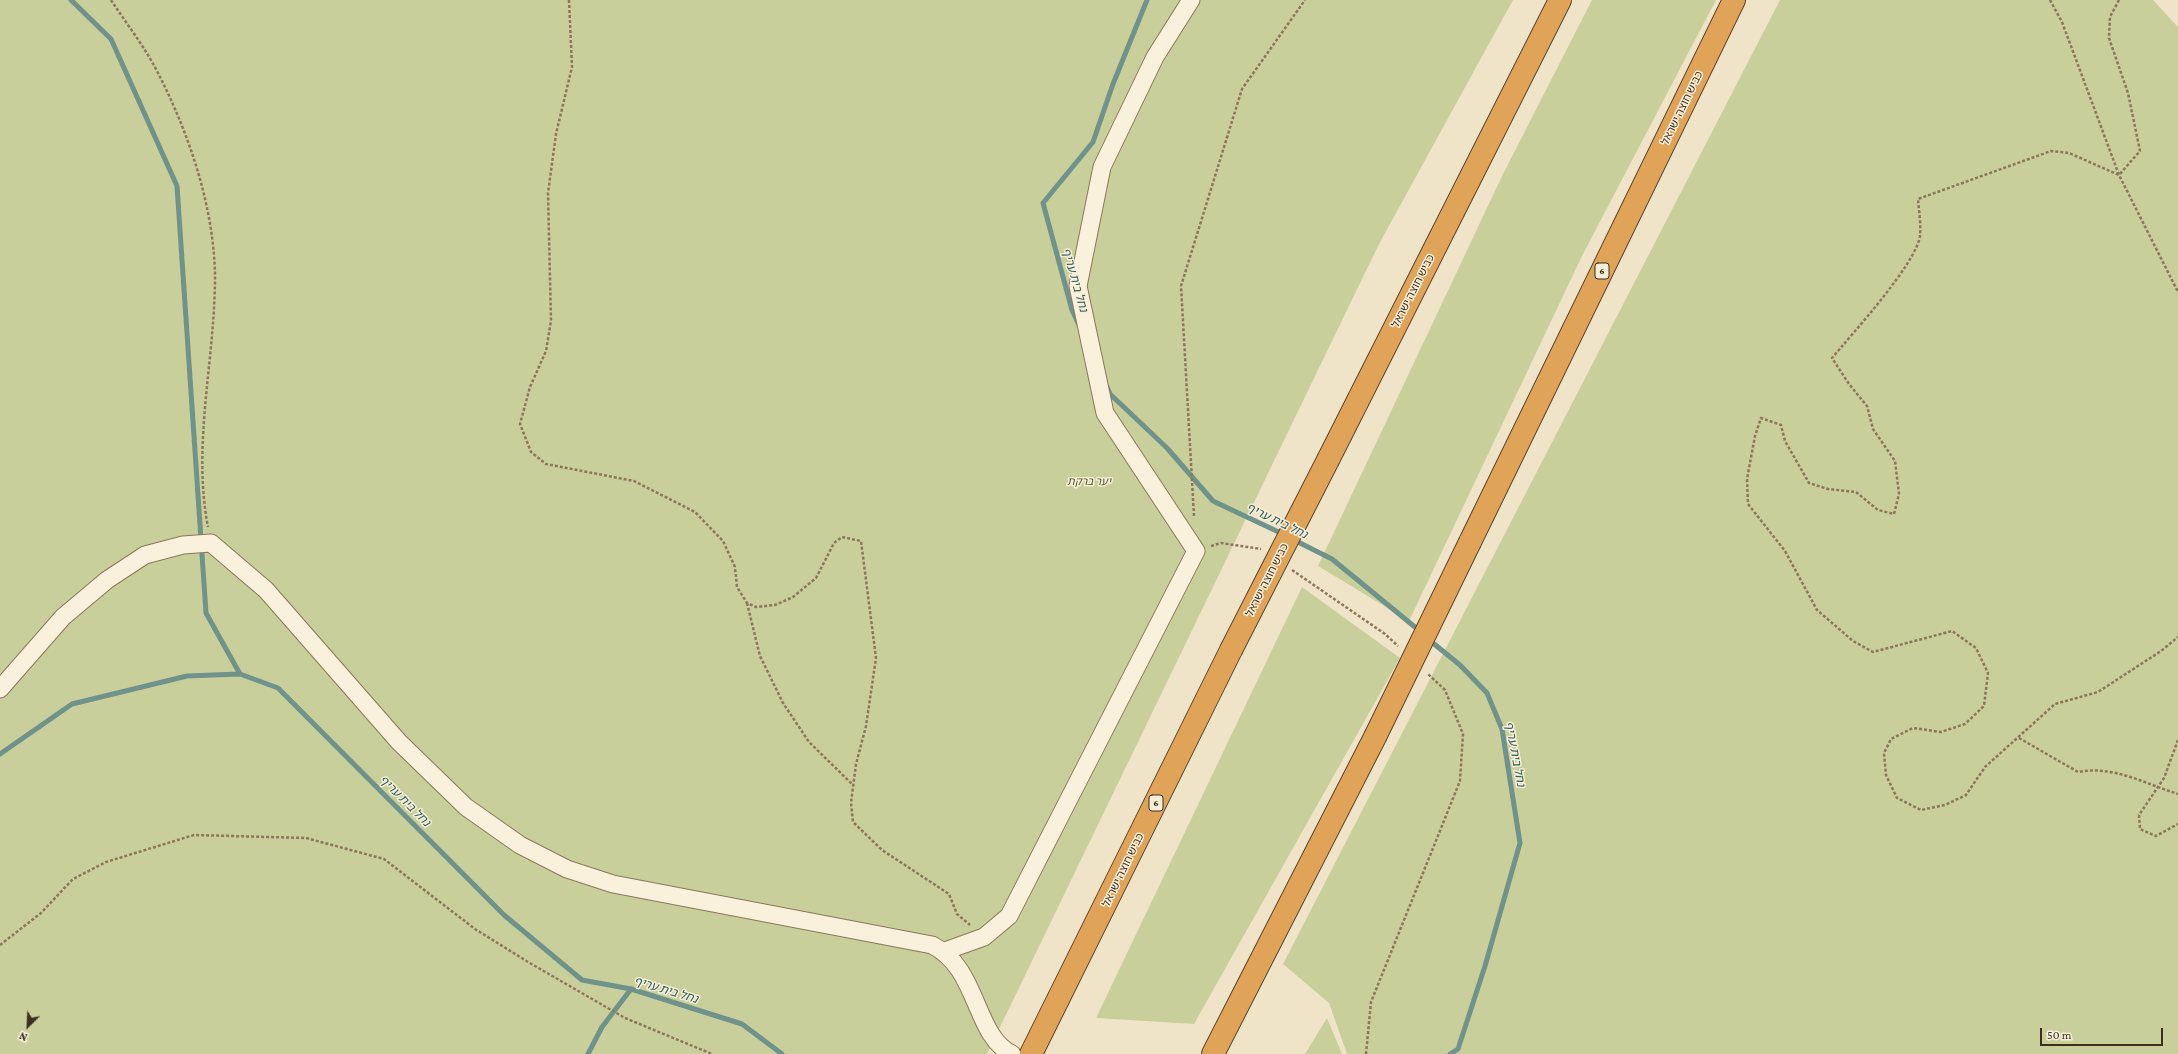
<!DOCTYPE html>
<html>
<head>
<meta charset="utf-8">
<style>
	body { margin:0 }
	#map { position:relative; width:2178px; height:1054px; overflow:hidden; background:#f0e4c8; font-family:"Crimson Pro",serif }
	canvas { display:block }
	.north { position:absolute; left:8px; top:1006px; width:40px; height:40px; -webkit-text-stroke:3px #f7eed8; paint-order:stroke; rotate:204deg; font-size:11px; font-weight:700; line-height:16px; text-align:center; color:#3d2e20 }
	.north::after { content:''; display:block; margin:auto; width:14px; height:18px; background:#3d2e20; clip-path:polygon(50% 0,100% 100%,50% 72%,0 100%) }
	.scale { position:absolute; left:2040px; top:1028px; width:123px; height:18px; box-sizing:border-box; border:2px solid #3d2e20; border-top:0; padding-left:5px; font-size:12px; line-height:14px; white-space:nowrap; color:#3d2e20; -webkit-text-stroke:3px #f7eed8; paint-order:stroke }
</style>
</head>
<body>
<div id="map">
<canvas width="2178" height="1054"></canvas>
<div class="north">N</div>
<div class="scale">50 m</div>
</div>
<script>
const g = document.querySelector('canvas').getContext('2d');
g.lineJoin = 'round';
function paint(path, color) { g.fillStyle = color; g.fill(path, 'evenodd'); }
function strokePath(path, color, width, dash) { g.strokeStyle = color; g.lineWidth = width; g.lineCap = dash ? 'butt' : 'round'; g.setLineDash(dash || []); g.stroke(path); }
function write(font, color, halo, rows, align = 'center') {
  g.font = font + ' "Crimson Pro","Noto Sans Hebrew",serif'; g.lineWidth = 3; g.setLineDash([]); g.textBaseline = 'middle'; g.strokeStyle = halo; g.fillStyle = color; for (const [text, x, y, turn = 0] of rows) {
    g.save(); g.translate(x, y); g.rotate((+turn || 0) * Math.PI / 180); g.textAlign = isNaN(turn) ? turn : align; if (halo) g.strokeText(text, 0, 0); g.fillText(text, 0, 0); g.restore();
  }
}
const green = new Path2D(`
	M0 0H1513L1379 244 987 1054H0Z
	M1592 0H1716L1582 256 1409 621 1318 566 1503 174Z
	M1780 0H2153L2178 27V1054H1347L1329 1003 1283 964Z
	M1302 587 1400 658 1194 1024 1096 1018Z
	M1327 1018 1342 1054H1305Z`);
const stream = new Path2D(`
	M71 0 111 39 177 186 206 613 240 674
	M1079 325 1072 310 1043 203 1093 142 1113 84 1147 0
	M1107 387 1110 394 1167 448 1213 501 1285 535
	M1294 540 1332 559 1421 632
	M1428 639 1460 665 1487 693 1502 729 1520 843 1485 966 1458 1049 1450 1054
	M0 754 72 704 187 676 240 674 278 688 504 915 582 980 631 989 742 1024 782 1054
	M588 1054 602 1027 631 989`);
const path = new Path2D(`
	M111 0C126 23 144 46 157 71 189 133 214 207 215 276 215 360 192 444 208 527
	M569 0 572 67 556 134 548 193 551 321 546 351 530 387 520 424 531 452 546 464 634 481 695 512 723 541 735 567 737 587 747 603 756 607 775 605 793 597 816 578 834 543 842 537 861 541 876 658 866 726 856 764 851 803 853 822 882 850 949 894 957 914 970 925
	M2050 0 2062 22 2119 175 2178 292
	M2119 0 2110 17 2109 38 2128 93 2140 151 2119 175 2069 153 2051 151 1918 199C1919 211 1921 224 1920 236 1916 264 1852 334 1832 358L1849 384 1867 406 1873 429 1895 461 1899 494 1894 514 1878 510 1856 492 1828 489 1809 483 1785 441 1781 425 1761 418 1755 436 1747 479 1748 504 1785 551 1817 610 1853 641 1873 652 1952 631 1976 648 1988 673 1984 706 1965 724 1941 732 1913 728 1891 739 1884 753 1886 775 1897 798 1921 810 1945 805 1966 795 1985 767 2055 704 2098 692 2161 651 2178 637
	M1194 516 1181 286 1242 89 1305 0
	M1211 546 1221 543 1261 549
	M1292 570 1385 634 1398 646
	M747 603 760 656 783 703 809 742 853 785
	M2019 738 2078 772C2113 765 2146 784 2178 794
	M2178 740 2164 778 2139 815 2140 829 2156 836 2178 824
	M0 945 41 913 73 879 106 862 194 835 306 838 384 859 475 929 528 962 625 1018 712 1054
	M1366 1054 1371 1002 1460 781 1463 734 1445 690 1427 673`);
const minor = new Path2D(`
	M0 689 63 617 107 580 145 555 183 545 211 543 266 590 399 742 466 807 520 845 567 869 613 884 932 945C979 968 974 1036 1012 1054
	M945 951 984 937 1009 916 1196 551 1105 413 1078 286 1102 167 1155 57 1191 0`);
const motorway = new Path2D(`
	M1329 458 1560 0
	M1470 542 1734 0
	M1031 1054 1231 650
	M1213 1054 1375 737`);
const motorwayBridge = new Path2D(`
	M1231 650 1329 458
	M1375 737 1470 542`);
const shields = [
	[1602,271,14],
	[1156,803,14]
];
const shieldNames = [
	["6",1602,271],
	["6",1156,803]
];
const streetNames = [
	["כביש חוצה ישראל",1682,108,-64],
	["כביש חוצה ישראל",1413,291,-63],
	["כביש חוצה ישראל",1267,580,-63],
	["כביש חוצה ישראל",1123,870,-64]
];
const parkNames = [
	["יער ברקת",1089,482]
];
const waterNames = [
	["נחל בית עריף",1075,280,74],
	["נחל בית עריף",1277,521,26],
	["נחל בית עריף",1515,754,79],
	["נחל בית עריף",405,801,45],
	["נחל בית עריף",666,990,17]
];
paint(green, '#c9cf9b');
strokePath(stream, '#6f938a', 5);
strokePath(minor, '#8d765c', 19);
strokePath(motorway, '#5b4430', 24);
strokePath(path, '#8d765c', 2.5, [3, 2]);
strokePath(minor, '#faf1dc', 17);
strokePath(motorway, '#e0a458', 22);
strokePath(motorwayBridge, '#5b4430', 24, []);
strokePath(motorwayBridge, '#e0a458', 22);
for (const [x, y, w] of shields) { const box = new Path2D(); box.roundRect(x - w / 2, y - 8, w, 16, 3); g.fillStyle = '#f7eed8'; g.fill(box); strokePath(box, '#3d2e20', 1); }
write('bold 10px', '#3d2e20', null, shieldNames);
write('11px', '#3d2e20', '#f7eed8', streetNames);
write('italic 11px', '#4d5a26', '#f7eed8', parkNames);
write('italic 12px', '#2f5d5a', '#f7eed8', waterNames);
</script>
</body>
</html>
